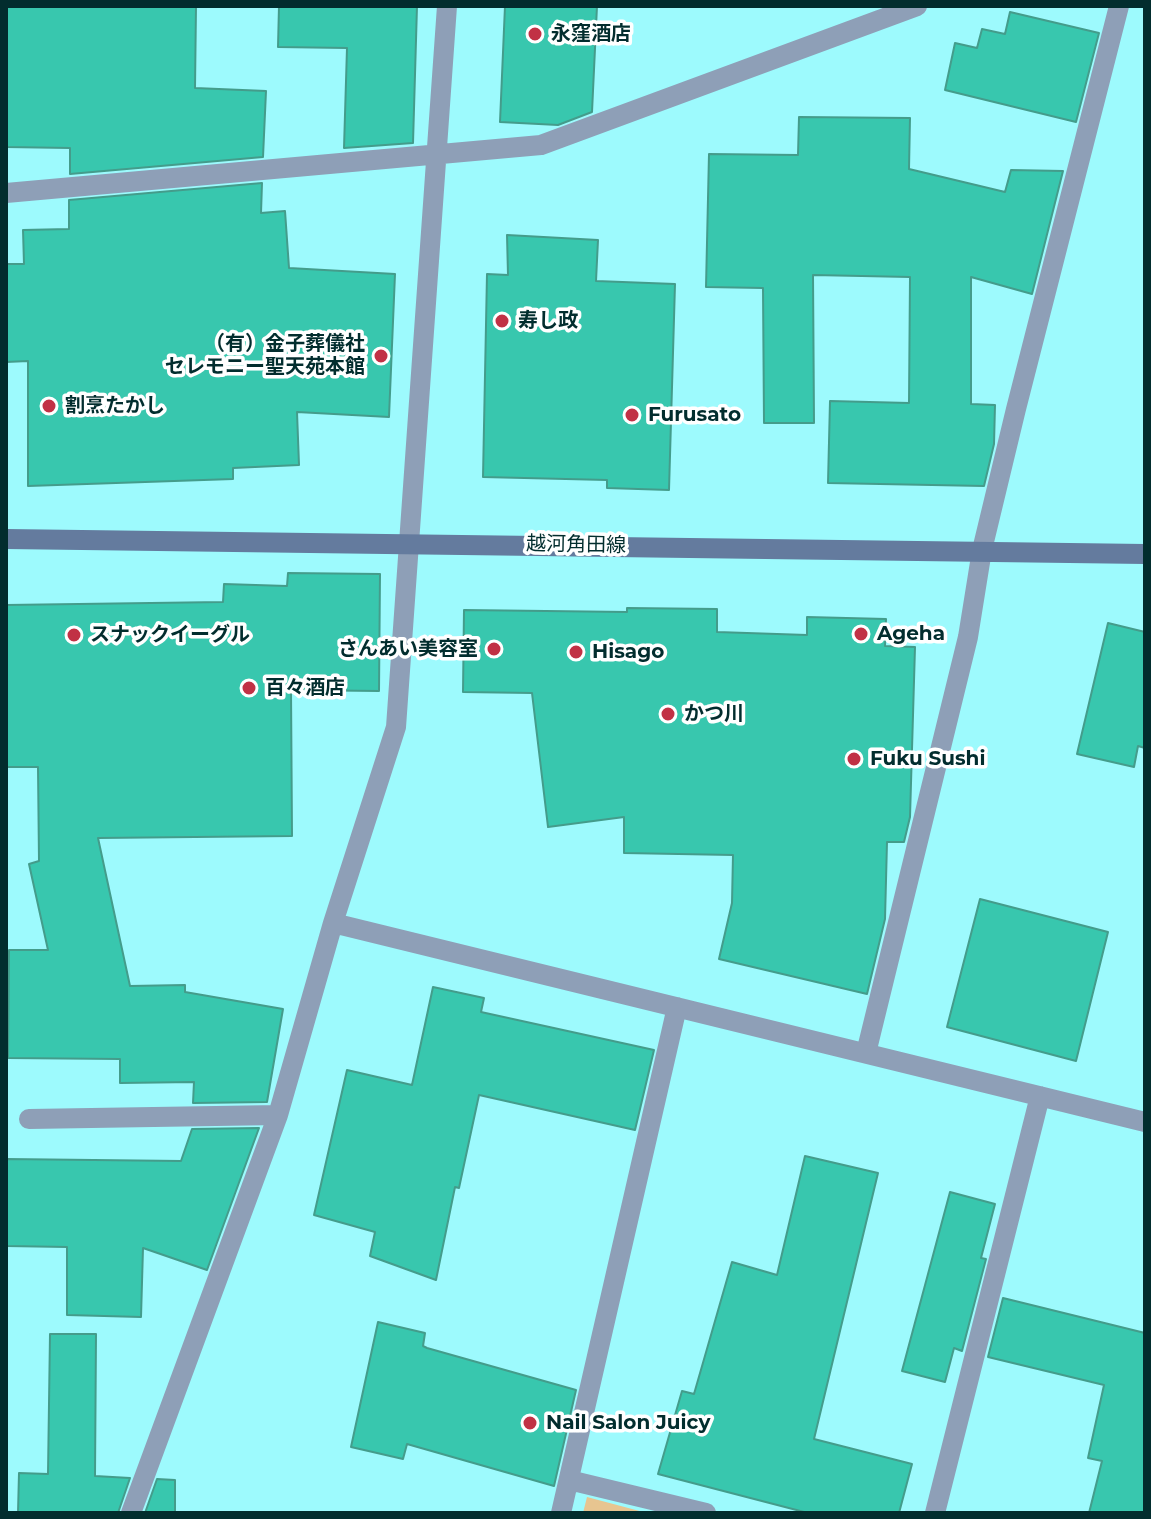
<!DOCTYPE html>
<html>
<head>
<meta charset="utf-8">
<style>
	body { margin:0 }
	#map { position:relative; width:1151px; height:1519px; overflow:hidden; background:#9dfafd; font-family:Montserrat,sans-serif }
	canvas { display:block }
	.frame { position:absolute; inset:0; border:8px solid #022d2e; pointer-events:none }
</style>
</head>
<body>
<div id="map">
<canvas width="1151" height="1519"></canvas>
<div class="frame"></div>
</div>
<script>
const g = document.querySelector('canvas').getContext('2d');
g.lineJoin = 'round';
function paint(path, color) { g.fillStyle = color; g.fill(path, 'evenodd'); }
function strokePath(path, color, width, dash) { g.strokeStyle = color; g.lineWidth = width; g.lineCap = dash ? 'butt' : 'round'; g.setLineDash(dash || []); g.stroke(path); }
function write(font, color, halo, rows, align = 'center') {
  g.font = font + ' Montserrat,"Noto Sans JP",sans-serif'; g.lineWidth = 7; g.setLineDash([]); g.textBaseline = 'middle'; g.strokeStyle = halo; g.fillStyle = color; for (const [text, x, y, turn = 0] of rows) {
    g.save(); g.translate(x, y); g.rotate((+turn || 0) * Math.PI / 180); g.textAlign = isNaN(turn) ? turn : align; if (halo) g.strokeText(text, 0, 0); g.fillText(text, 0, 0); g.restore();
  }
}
const green = new Path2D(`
	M587 1497 647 1513H583Z`);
const building = new Path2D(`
	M6 6H196L195 88 266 91 263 157 70 174V148L6 147Z
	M279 6H417L413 143 344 148 347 48 278 47Z
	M505 6H597L592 112 558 125 500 122Z
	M1010 12 1099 33 1076 122 945 90 955 43 977 48 982 29 1005 34Z
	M799 117 910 118 909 169 1005 192 1011 170 1063 171 1032 294 971 277V404L995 405 994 444 984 486 828 483 830 401 909 403 910 277 813 275 814 423H764L763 288 706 287 709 154 798 155Z
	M262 183 261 213 285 211 289 268 395 274 389 417 297 412 299 465 233 468V479L28 486V361L6 362V264H24L23 230 69 229V200Z
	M507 235 598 240 596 281 675 284 669 490 607 488V480L483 477 487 274 508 275Z
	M288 573 380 574 379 691 291 690 292 836 98 838 130 986 185 985V992L283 1009 267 1102 193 1103 194 1082 120 1083V1059L8 1058 9 950H48L29 864 39 861 38 767H6V605L223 602 224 584 287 586Z
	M627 608 717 609V632L807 635V617L886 619 885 646 915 647 910 817 904 842H887L885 919 867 994 719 959 732 903 733 855 624 853V817L548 827 532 693 463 692 464 610 627 612Z
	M1108 623 1145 632V748L1138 746 1134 767 1077 754Z
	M980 899 1108 932 1076 1061 947 1027Z
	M433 987 484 998 481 1012 654 1050 635 1130 479 1095 459 1188 455 1187 436 1280 370 1256 375 1232 314 1215 347 1070 412 1085Z
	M259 1128 207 1270 143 1248 141 1317 67 1315V1247L6 1246V1159L181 1161 192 1129Z
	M805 1156 878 1173 814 1439 912 1464 899 1513H808L658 1474 682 1391 694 1394 732 1262 777 1275Z
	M950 1192 995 1204 981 1258 986 1259 962 1351 954 1348 945 1382 902 1371Z
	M1003 1298 1145 1333V1513H1089L1102 1461 1088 1458 1104 1385 988 1357Z
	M378 1322 425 1333 423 1346 427 1348 576 1390 554 1486 407 1444 403 1459 351 1447Z
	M50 1334H96L95 1476 130 1478 118 1513H18L19 1473 48 1474Z
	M157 1479 175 1480V1513H145Z`);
const minor = new Path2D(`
	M6 193 541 145 917 6
	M333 923 1145 1122
	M866 1053 968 637 982 550 1016 409 1119 6
	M29 1119 278 1115
	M569 1480 706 1513
	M131 1513 278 1115 333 923 396 727 447 6
	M561 1513 677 1007
	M935 1513 1040 1096`);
const secondary = new Path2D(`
	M6 539 1145 554`);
const markers = [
	[535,34,8,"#c13145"],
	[502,321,8,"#c13145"],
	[381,356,8,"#c13145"],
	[49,406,8,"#c13145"],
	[632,415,8,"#c13145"],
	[861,634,8,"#c13145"],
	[74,635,8,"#c13145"],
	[494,649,8,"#c13145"],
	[576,652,8,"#c13145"],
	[249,688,8,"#c13145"],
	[668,714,8,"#c13145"],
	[854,759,8,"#c13145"],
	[530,1423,8,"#c13145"]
];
const poiNames = [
	["永窪酒店",551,34],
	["寿し政",518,321],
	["（有）金子葬儀社",365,344,"right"],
	["セレモニー聖天苑本館",365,367,"right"],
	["割烹たかし",65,406],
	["Furusato",648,415],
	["Ageha",877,634],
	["スナックイーグル",90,635],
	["さんあい美容室",478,649,"right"],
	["Hisago",592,652],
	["百々酒店",265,688],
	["かつ川",684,714],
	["Fuku Sushi",870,759],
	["Nail Salon Juicy",546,1423]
];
const streetNames = [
	["越河角田線",576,545,1]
];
paint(green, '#e7c590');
paint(building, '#38c7ae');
strokePath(building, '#449c8b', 2);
strokePath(minor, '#8e9fb7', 20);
strokePath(secondary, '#647b9e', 20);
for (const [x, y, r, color] of markers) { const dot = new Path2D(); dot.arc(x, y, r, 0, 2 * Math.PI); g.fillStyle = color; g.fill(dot); strokePath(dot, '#fff', 3); }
write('bold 20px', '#022d2e', '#fff', poiNames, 'left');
write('20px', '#022d2e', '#fff', streetNames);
</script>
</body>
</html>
